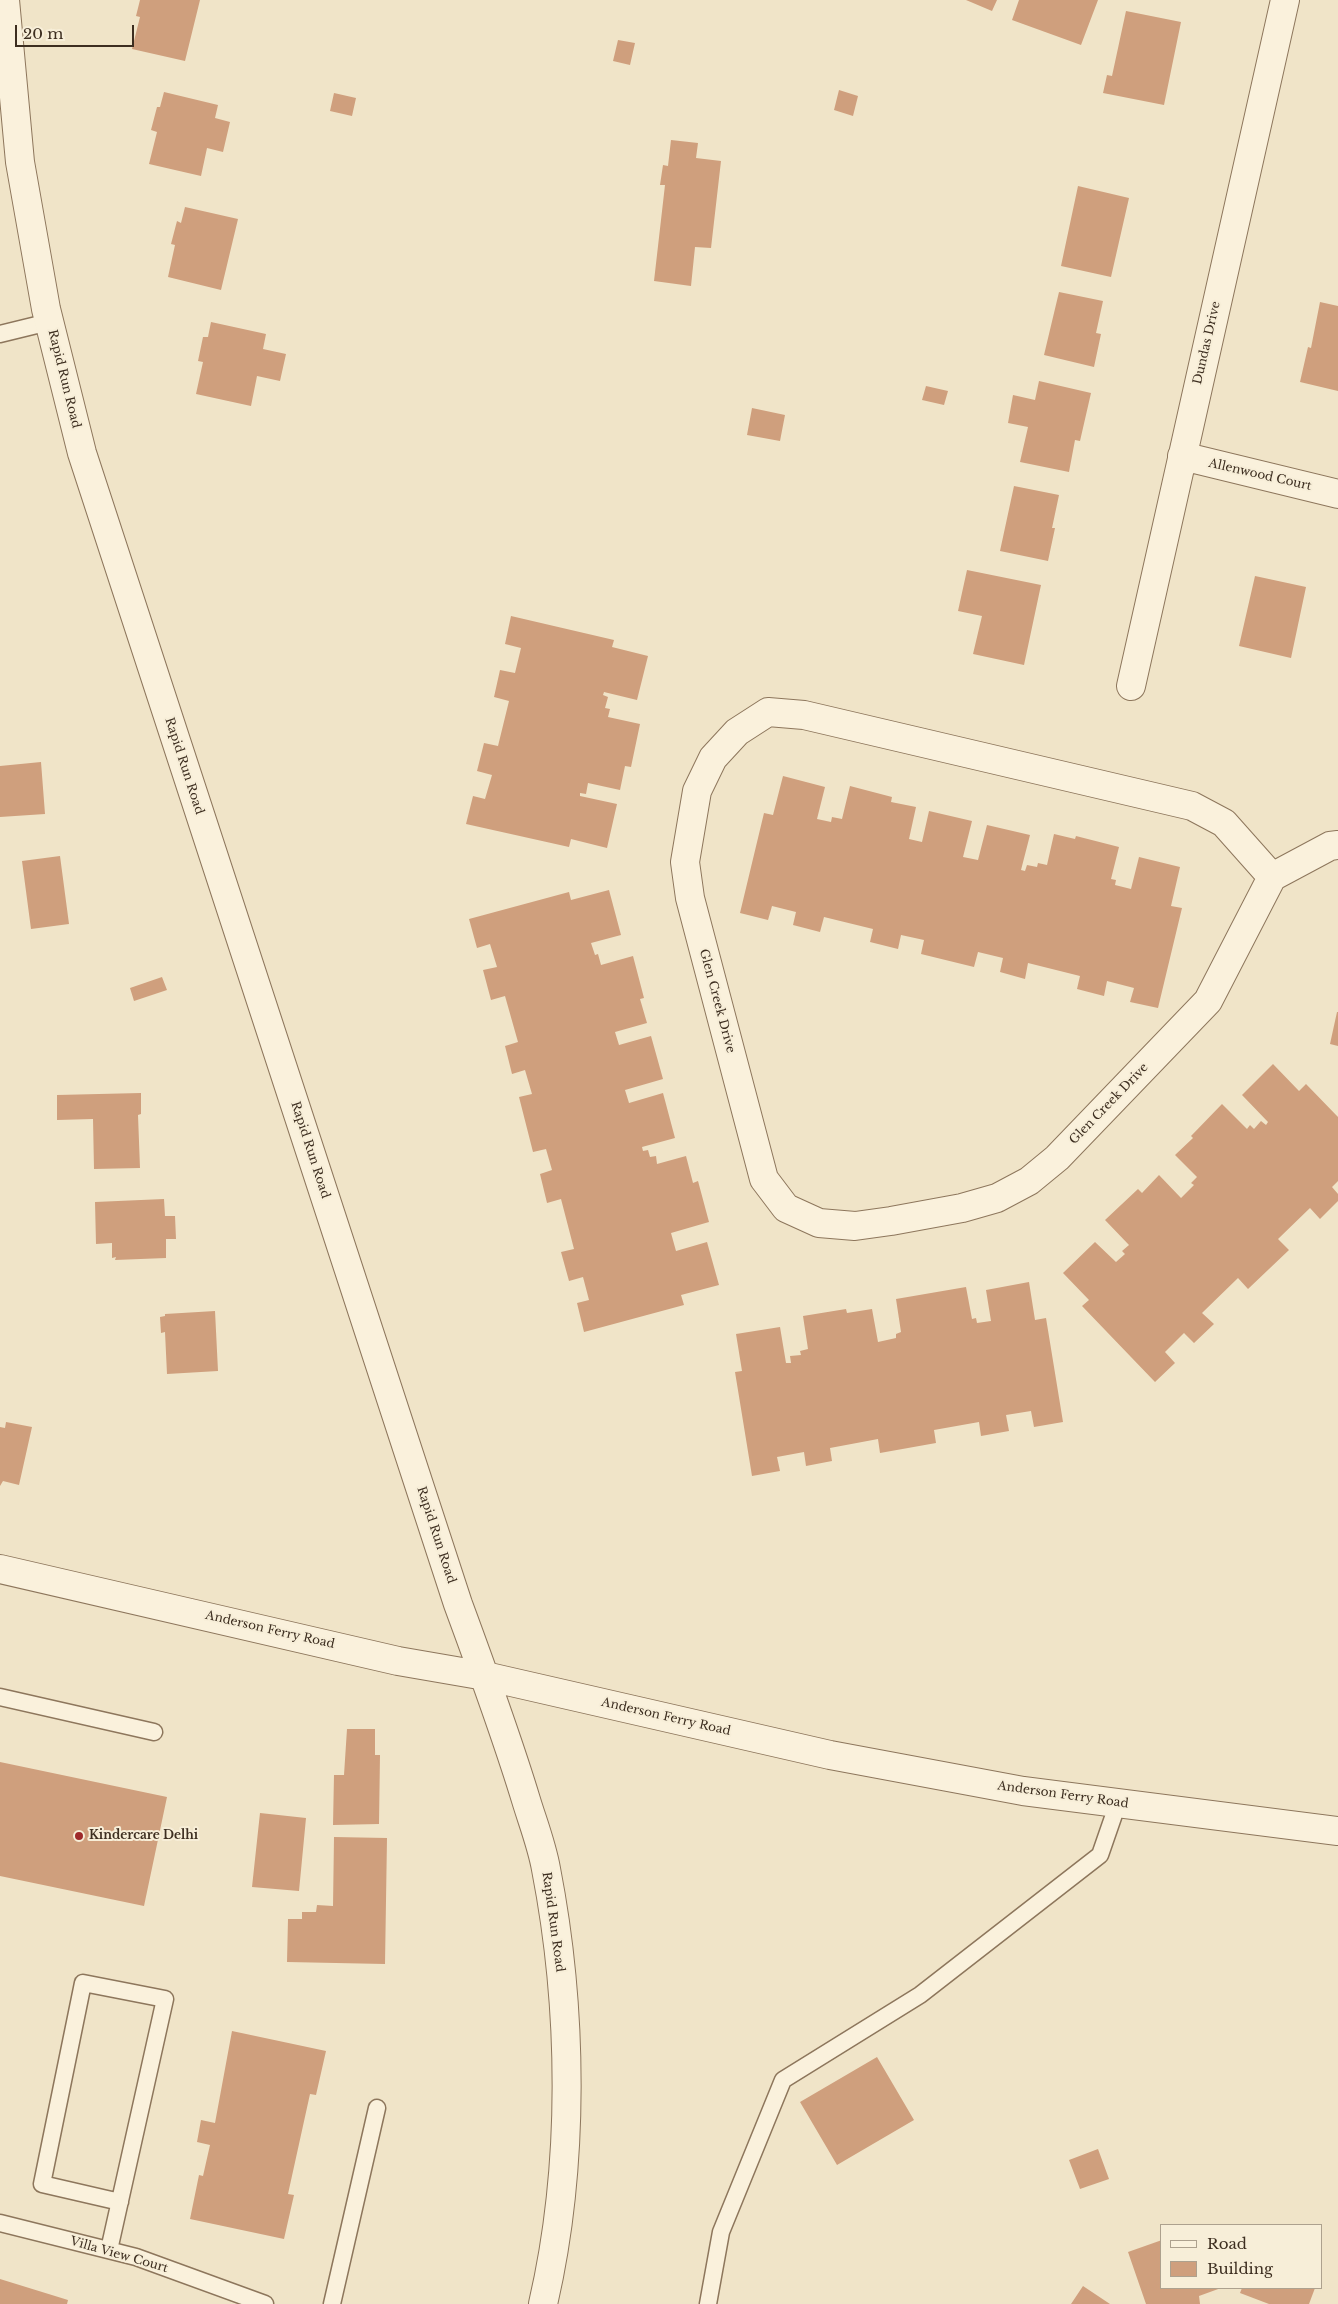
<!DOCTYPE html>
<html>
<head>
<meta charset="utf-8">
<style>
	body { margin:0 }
	#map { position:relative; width:1338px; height:2304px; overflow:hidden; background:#f0e4c8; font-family:"Libre Baskerville",serif }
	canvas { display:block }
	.legend { position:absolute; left:1160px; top:2224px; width:162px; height:65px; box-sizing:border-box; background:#f7eed8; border:1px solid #ada18e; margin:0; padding:6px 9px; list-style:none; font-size:15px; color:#3d2e20 }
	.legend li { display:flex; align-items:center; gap:10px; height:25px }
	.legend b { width:25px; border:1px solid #ada18e }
	.scale { position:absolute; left:15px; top:25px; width:119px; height:22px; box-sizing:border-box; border:2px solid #3d2e20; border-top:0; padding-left:6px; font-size:15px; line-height:18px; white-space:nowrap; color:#3d2e20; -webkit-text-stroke:4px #f7eed8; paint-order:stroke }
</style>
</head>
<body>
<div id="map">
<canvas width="1338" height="2304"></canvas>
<ul class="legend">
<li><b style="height:6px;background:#faf1dc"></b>Road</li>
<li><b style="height:14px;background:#cf9f7d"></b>Building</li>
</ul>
<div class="scale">20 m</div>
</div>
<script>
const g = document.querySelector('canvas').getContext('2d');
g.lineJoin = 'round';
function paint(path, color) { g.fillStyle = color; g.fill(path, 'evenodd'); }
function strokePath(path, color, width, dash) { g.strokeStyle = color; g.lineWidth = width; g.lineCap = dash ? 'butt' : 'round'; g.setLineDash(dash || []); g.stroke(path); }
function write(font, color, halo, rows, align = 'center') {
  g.font = font + ' "Libre Baskerville",serif'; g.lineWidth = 4; g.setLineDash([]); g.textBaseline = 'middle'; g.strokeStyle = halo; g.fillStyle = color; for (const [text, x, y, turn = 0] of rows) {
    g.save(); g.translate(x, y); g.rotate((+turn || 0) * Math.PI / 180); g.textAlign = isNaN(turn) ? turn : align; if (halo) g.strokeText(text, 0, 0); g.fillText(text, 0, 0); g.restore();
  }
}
const building = new Path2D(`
	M140 0H200L185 61 132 49 140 17 136 16Z
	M966 0H997L992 11Z
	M1019 0H1098L1081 45 1012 20Z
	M1126 11 1181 22 1164 105 1103 93 1107 75 1112 76Z
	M618 40 635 43 630 65 613 61Z
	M839 90 858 96 853 116 834 110Z
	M164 92 218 105 215 118 230 122 223 152 207 148 201 176 149 164 157 132 151 130 157 107H160Z
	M334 93 356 98 352 116 330 111Z
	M671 140 698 143 696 158 721 161 711 248 695 247 691 286 654 281 665 185H660L663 165 668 166Z
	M1078 186 1129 198 1111 277 1061 266Z
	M185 207 238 219 221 290 168 277 175 245 171 244 177 221 181 223Z
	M1059 292 1103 301 1096 333 1101 334 1094 367 1044 355Z
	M1320 302 1338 306V391L1300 382 1308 347 1311 348Z
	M211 322 266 334 263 349 286 354 280 381 257 376 251 406 196 394 203 362 198 361 203 337H208Z
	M1039 381 1091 393 1080 441 1075 440 1069 472 1020 462 1028 427 1008 423 1013 395 1035 400Z
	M926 386 948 391 944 405 922 400Z
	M752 408 785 415 780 441 747 435Z
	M1014 486 1059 495 1052 528H1055L1048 561 1000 551Z
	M967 570 1041 585 1024 665 973 654 982 616 958 611Z
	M1255 576 1306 587 1291 658 1239 646Z
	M511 616 614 640 612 647 648 656 637 700 604 692 603 695 608 697 605 708 610 709 608 717 640 724 631 767 625 766 620 790 588 783 586 794 580 793V796L617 804 607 848 571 839 569 847 466 824 473 796 485 799 492 775 477 771 484 743 498 746 509 701 494 697 500 670 515 673 521 648 505 644Z
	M41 762 45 814 0 817V766Z
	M783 776 825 787 817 819 831 822 832 817 842 819 850 786 892 797 891 802 916 807 909 839 922 842 929 811 972 821 963 857 978 860 987 825 1030 835 1021 870 1025 871 1027 865 1037 867 1038 863 1047 865 1054 834 1075 839 1076 836 1119 847 1111 879 1116 880 1115 885 1131 889 1139 857 1180 867 1171 906 1182 908 1158 1008 1130 1002 1134 988 1107 981 1104 996 1077 989 1080 976 1028 963 1025 979 1000 972 1003 958 978 952 974 967 921 954 924 940 901 935 898 949 870 942 873 929 824 917 820 932 793 925 796 912 772 906 768 920 740 913 764 813 773 815Z
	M60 856 69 924 31 929 22 861Z
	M609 890 621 935 591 943 595 955 598 954 601 965 633 956 644 998 640 999 647 1023 615 1032 619 1045 651 1036 663 1079 625 1090 629 1103 663 1093 675 1138 642 1147 643 1151 648 1150 650 1157 656 1156 657 1164 686 1156 693 1183 698 1181 709 1222 671 1233 676 1251 707 1242 719 1285 681 1295 684 1305 584 1332 577 1303 589 1300 583 1277 569 1281 561 1252 574 1249 561 1199 547 1203 540 1174 552 1170 546 1149 533 1152 519 1097 532 1094 525 1070 512 1074 505 1046 518 1042 505 996 491 1000 483 970 497 967 490 944 477 948 469 919 569 892 571 900Z
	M162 977 167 990 134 1001 130 988Z
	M1337 1012H1338V1046L1330 1044Z
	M1273 1064 1299 1091 1306 1084 1338 1117V1181L1332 1187 1338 1194V1201L1320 1219 1310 1208 1278 1239 1289 1250 1248 1289 1238 1278 1202 1313 1214 1324 1194 1343 1184 1333 1165 1352 1175 1363 1155 1382 1082 1306 1089 1300 1063 1273 1095 1242 1116 1262 1125 1254 1122 1251 1129 1245 1105 1220 1138 1189 1142 1193 1159 1175 1181 1198 1194 1185 1191 1183 1197 1177 1175 1155 1193 1138 1191 1136 1222 1104 1247 1129 1250 1125 1254 1129 1261 1121 1266 1125 1268 1122 1242 1095Z
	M141 1093V1114L138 1115 140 1168 94 1169 93 1119 57 1120V1095Z
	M164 1199 165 1216H175L176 1239H166V1258L115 1260 116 1257 112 1258V1243L96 1244 95 1202Z
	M1029 1282 1035 1320 1046 1318 1063 1422 1034 1427 1031 1411 1006 1415 1009 1431 981 1436 979 1422 934 1430 936 1443 880 1453 878 1439 830 1448 832 1461 806 1466 804 1452 777 1457 780 1471 752 1476 735 1372 742 1371 736 1334 780 1327 786 1363H791L790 1356 801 1355 800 1351 808 1349 803 1316 846 1309 847 1313 872 1309 878 1342 896 1338V1334L901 1332 896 1299 966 1287 972 1319 976 1318 977 1323 991 1321 986 1290Z
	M215 1311 218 1371 167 1374 165 1332 161 1333 160 1317 165 1316V1314Z
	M6 1422 32 1427 19 1485 3 1481 0 1486V1427L5 1428Z
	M347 1729H375V1755H380L379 1824 333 1825 334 1775H344Z
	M0 1762 167 1797 144 1906 0 1876Z
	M260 1813 306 1818 299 1891 252 1887Z
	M334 1837 387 1838 385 1964 287 1962 288 1919H302V1912H316L317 1905 333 1906Z
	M232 2031 326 2051 316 2095 310 2094 288 2194 294 2195 284 2239 190 2219 199 2175 203 2176 210 2145 197 2142 201 2120 215 2123Z
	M877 2057 914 2120 837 2165 800 2102Z
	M1098 2149 1109 2179 1080 2189 1069 2160Z
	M1162 2240V2288H1221L1199 2296 1200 2304H1146L1128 2252Z
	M0 2279 68 2300 67 2304H0Z
	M1083 2286 1110 2304H1071Z
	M1242 2288H1315L1309 2304H1269L1240 2293Z`);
const service = new Path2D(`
	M0 334 49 322
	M0 1697 154 1732
	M0 2223 136 2257 265 2304
	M109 2250 165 1999 83 1983 42 2184 120 2202
	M332 2304 377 2108
	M708 2304 721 2232 783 2080 920 1995 1100 1855 1118 1803`);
const minor = new Path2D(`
	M1182 456 1338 494
	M1131 686 1285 0
	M1272 877 1224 823 1192 806 804 715 768 712 737 732 713 758 697 791 685 862 690 898 764 1179 786 1208 819 1223 855 1226 891 1221 962 1208 997 1198 1029 1181 1057 1158 1208 1001 1272 877 1330 846 1338 845`);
const tertiary = new Path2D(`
	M5 0 20 162 46 309 82 453 458 1604C482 1669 506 1734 526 1800 533 1823 542 1846 546 1869 573 2008 575 2166 543 2304
	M0 1569 398 1661 485 1676 830 1755 1023 1791 1338 1831`);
const markers = [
	[79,1836,5,"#9e2a2b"]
];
const streetNames = [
	["Dundas Drive",1207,343,-77],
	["Rapid Run Road",64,379,76],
	["Allenwood Court",1260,475,13],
	["Rapid Run Road",184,766,72],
	["Glen Creek Drive",717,1001,75],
	["Glen Creek Drive",1109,1104,-46],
	["Rapid Run Road",310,1150,72],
	["Rapid Run Road",436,1535,72],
	["Anderson Ferry Road",270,1630,13],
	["Anderson Ferry Road",666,1717,13],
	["Anderson Ferry Road",1063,1795,8],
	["Rapid Run Road",553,1922,82],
	["Villa View Court",119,2255,16]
];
const poiNames = [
	["Kindercare Delhi",89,1836]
];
paint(building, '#cf9f7d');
strokePath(service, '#8d765c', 19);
strokePath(minor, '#8d765c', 30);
strokePath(tertiary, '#8d765c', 30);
strokePath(service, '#faf1dc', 16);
strokePath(minor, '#faf1dc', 28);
strokePath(tertiary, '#faf1dc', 28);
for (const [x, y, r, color] of markers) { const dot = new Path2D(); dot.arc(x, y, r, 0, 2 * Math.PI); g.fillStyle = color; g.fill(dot); strokePath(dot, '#f7eed8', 2); }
write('12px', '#3d2e20', '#f7eed8', streetNames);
write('bold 12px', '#3d2e20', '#f7eed8', poiNames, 'left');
</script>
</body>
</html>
